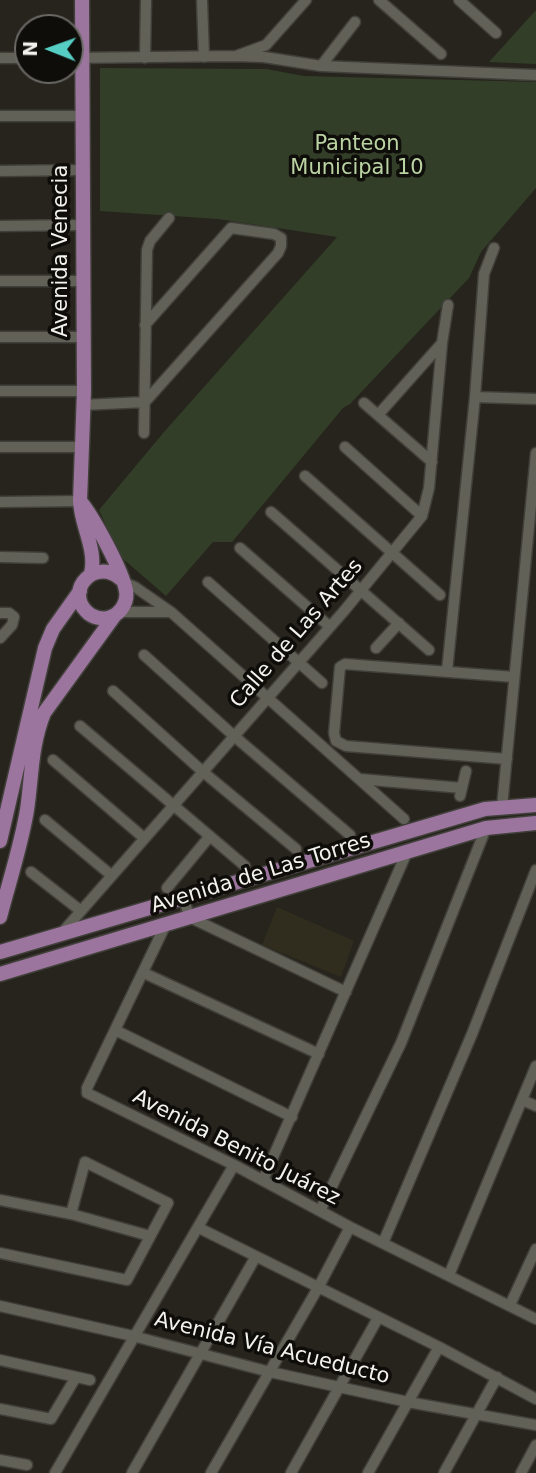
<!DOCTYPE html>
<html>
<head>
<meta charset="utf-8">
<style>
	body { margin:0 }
	#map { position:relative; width:536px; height:1473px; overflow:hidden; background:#26241c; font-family:"DejaVu Sans",sans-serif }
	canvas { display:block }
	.north { position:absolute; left:14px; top:14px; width:70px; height:70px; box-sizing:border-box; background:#0e0d0a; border:2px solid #6a6965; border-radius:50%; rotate:271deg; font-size:19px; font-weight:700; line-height:28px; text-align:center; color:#f3f2ed }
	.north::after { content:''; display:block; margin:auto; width:24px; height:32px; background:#56cec3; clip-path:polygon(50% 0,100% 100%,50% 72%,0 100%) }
</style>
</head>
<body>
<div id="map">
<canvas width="536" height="1473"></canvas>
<div class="north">N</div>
</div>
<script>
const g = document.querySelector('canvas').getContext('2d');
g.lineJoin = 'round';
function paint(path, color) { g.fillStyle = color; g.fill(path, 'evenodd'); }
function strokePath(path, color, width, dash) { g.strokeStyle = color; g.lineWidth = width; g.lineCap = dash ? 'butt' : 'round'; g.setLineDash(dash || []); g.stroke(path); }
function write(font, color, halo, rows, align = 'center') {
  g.font = font + ' "DejaVu Sans",sans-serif'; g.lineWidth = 7; g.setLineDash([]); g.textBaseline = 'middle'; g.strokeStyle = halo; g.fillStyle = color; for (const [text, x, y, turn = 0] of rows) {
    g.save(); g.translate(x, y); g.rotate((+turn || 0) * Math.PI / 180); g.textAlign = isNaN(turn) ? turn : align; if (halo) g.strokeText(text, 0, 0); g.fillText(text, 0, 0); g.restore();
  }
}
const built = new Path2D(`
	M277 907 354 941 341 977 262 945Z`);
const green = new Path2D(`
	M536 10V64L489 62Z
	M100 68 266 69 304 76 536 82V188L481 252 469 278 350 404 343 408 232 542H213L166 596 114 551V543L99 510 164 432 337 237 218 219 100 211Z`);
const minor = new Path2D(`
	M202 0 204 57
	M379 0 441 54
	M459 0 496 33
	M236 56 264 57 321 66 536 75
	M0 58H28
	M70 58 236 56 266 45 306 0
	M145 58 146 0
	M321 66 355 22
	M0 116H81
	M0 171 83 170
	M0 226 83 225
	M0 281H83
	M0 337H84
	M0 391H84
	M475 397 536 399
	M364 403 432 462
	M83 405 145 402 278 253 281 246V238L274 234 231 228 145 325
	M378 415 442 343
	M144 433 147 250 150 241 169 218
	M0 447H82
	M345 447 422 516
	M305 476 440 595
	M0 502 80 501
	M271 512 429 650
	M240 548 329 626
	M0 557 43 558
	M123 582 135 587 171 612 404 819
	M208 582 322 683
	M119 612H169
	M0 613H9L14 617 12 625 0 638
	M376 648 399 623
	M144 655 234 736 350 835
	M447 671 475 397 484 274 494 248
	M113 691 202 771 296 849
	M80 726 245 866
	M507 759 346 746 336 741 334 733 340 667 345 664 514 677
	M53 760 144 838
	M360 779 462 788
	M460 796 466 771
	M502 807 536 453
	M45 820 111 875
	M31 872 81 911
	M167 888 210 836
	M184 898 189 917 346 992
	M166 924 87 1088V1093L234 1165 350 1227 536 1319
	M60 935 344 611 422 516 429 488 442 343 448 305
	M144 973 319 1054
	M115 1030 292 1117
	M522 1100 536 1106
	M263 1180 407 852
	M0 1200 71 1214 150 1236
	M320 1211 401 1043 486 828
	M199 1228 439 1347 536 1399
	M383 1243 472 1034 536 870
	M0 1253 127 1280 168 1203 85 1162 71 1214
	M449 1275 536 1066
	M510 1305 536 1249
	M0 1306 133 1336 270 1372 408 1402 536 1425
	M0 1360 90 1380
	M0 1409 51 1419 76 1377
	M0 1460 27 1465
	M55 1473 234 1165
	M132 1473 255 1258
	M211 1473 318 1288 350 1227
	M291 1473 378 1318
	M368 1473 439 1347
	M444 1473 497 1377
	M521 1473 536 1445`);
const major = new Path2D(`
	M82 0 84 391 80 501C81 526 97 549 91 574
	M80 501C93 516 123 572 126 591 128 602 121 613 111 617 103 620 92 618 86 611 65 589 96 557 121 579
	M0 841 45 648 53 629 80 591
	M0 917C9 882 21 846 27 810 32 776 31 745 44 713L115 615
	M0 952 485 809 536 805
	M0 974 486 828 536 823`);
const parkNames = [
	["Panteon",357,145],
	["Municipal 10",357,169]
];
const streetNames = [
	["Avenida Venecia",62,251,-90],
	["Calle de Las Artes",297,634,-49],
	["Avenida de Las Torres",261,874,-17],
	["Avenida Benito Juárez",236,1148,27],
	["Avenida Vía Acueducto",272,1349,14]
];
paint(built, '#302d1f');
paint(green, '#333e29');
strokePath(minor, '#413f3a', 13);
strokePath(major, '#413f3a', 17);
strokePath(minor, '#626158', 10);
strokePath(major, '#9b759e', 14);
write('21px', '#bbd3a3', '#0e0d0a', parkNames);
write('21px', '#f3f2ed', '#0e0d0a', streetNames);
</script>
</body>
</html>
